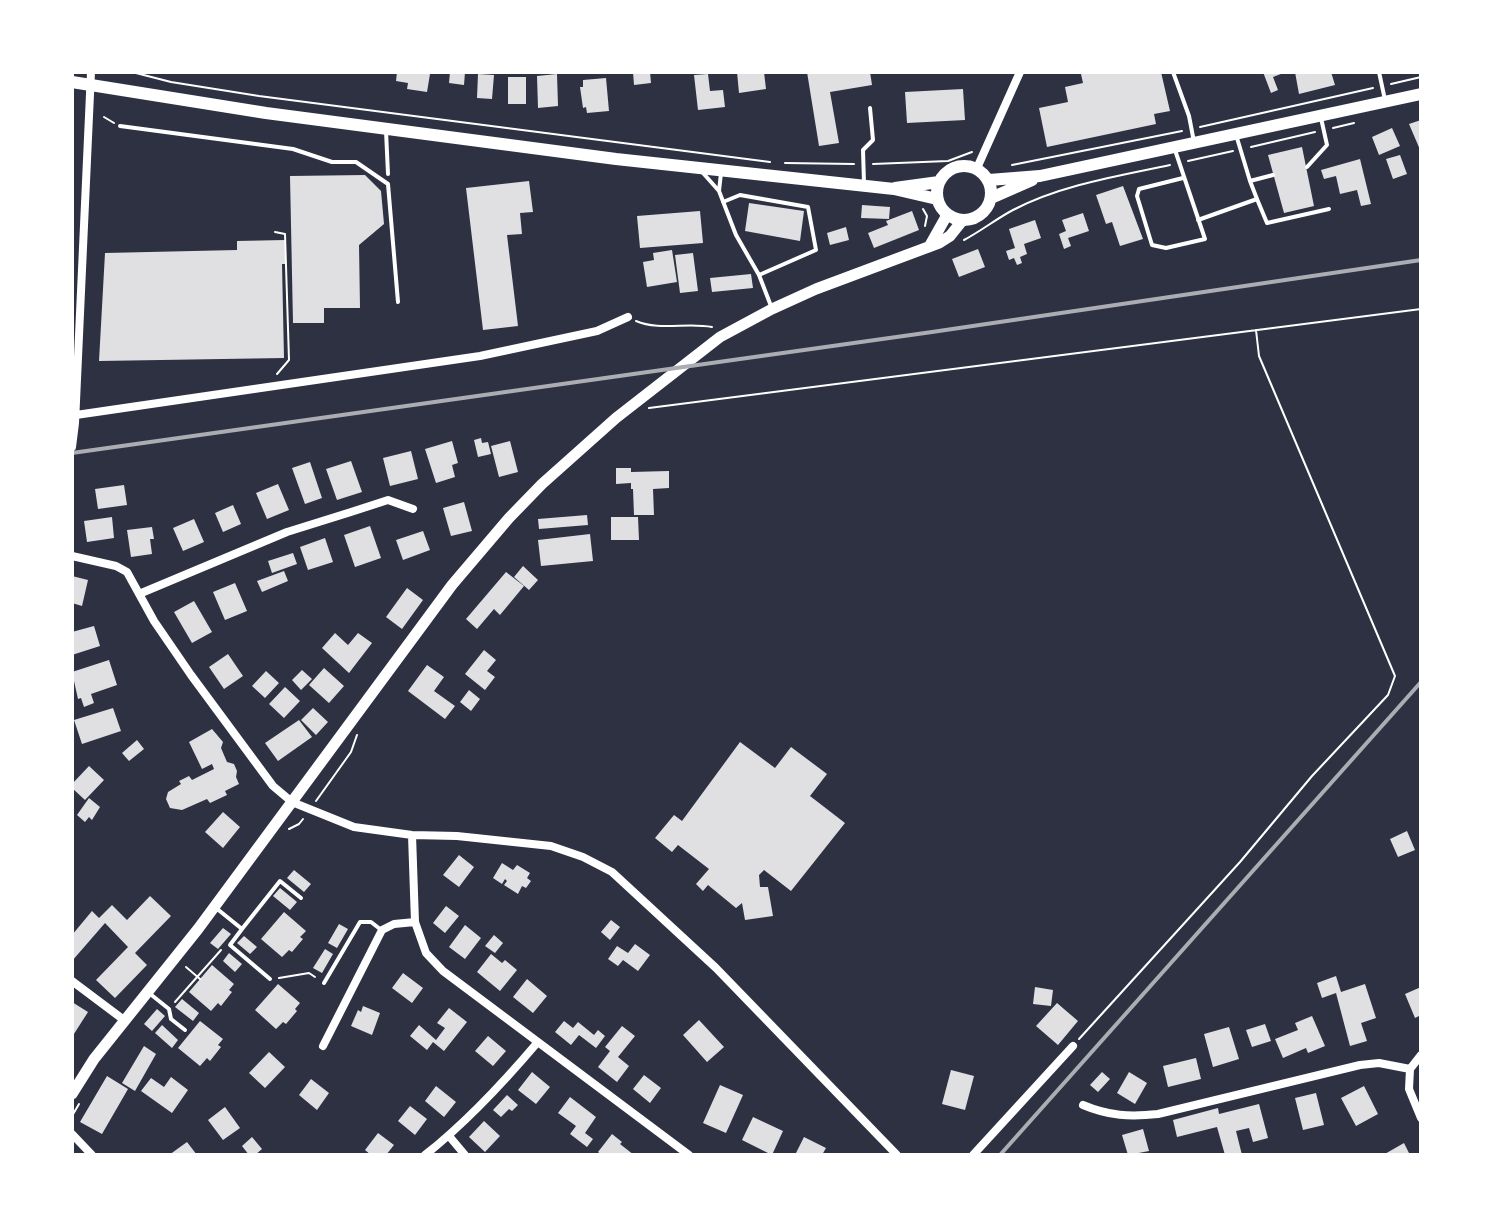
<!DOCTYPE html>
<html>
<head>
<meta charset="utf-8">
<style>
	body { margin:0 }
	#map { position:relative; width:1493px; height:1227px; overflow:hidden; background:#2d3142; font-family:"Titillium Web",sans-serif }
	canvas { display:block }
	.frame { position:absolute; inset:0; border:74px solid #fff; pointer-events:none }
</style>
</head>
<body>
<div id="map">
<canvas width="1493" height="1227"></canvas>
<div class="frame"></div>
</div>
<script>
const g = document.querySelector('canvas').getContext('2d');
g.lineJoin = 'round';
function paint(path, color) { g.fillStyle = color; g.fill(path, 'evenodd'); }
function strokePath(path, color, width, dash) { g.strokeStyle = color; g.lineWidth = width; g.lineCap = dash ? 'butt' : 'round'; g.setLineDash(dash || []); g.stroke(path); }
const building = new Path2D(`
	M397 72 430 74 427 92 407 89 408 83 396 81Z
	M450 72H465L464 85 449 83Z
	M633 72H650L651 83 634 85Z
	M737 72H764L766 89 739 93Z
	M807 72H870L872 85 830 92 839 143 819 146Z
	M1091 72H1161L1170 111 1154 114 1156 124 1047 147 1039 108 1068 102 1065 87 1083 83 1081 74Z
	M1263 72H1286L1273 77 1278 90 1271 93Z
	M1295 72H1331L1335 85 1299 94Z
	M478 74 494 75 492 99 477 98Z
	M557 74 558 106 538 108 537 76Z
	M708 74 710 91 723 90 725 107 698 110 694 75Z
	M508 77H526V104H508Z
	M606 78 609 111 587 113 586 107 583 108 580 87H583V80Z
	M963 89 965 120 907 123 905 92Z
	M1421 120V152L1409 124Z
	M1392 128 1400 146 1379 155 1372 137Z
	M1302 147 1314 206 1284 213 1268 155Z
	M1400 155 1407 174 1393 179 1386 159Z
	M1360 159 1371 204 1361 206 1357 190 1340 194 1336 176 1324 179 1321 170Z
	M365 175 381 191 384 224 359 245 360 308H324V323H293L290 176Z
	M529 181 533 212 520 213 522 234 507 235 518 326 483 330 466 188Z
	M1123 186 1143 239 1120 246 1112 222 1106 224 1096 195Z
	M749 203 804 211 800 241 745 231Z
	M862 205 890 207 889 219 861 218Z
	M700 211 703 243 640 248 637 216Z
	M912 211 919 230 874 248 868 233 888 225 886 221Z
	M1083 213 1089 231 1068 238 1071 246 1064 249 1059 234 1066 231 1062 220Z
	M1035 220 1041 238 1024 244 1027 254 1020 257 1022 263 1017 265 1014 258 1009 260 1006 251 1015 248 1009 229Z
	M846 227 849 240 830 245 827 233Z
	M285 240V264H282L284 358 99 361 105 253 237 250V241Z
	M978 249 985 267 959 277 952 259Z
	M672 250 677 282 647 287 643 262 654 260 653 253Z
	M693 253 698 291 680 293 675 255Z
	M751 274 753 288 712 292 710 278Z
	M481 438 482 443 488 442 491 454 478 457 474 440Z
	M452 441 458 463 452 465 455 477 436 483 425 449Z
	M510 441 518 472 499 477 491 446Z
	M411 451 418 479 390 486 383 458Z
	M351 461 362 492 337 500 326 469Z
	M310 462 322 498 305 504 292 468Z
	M616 468H631V472L669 471V488L653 489 654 515H634L633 489H631V483L616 484Z
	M278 484 289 510 267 519 256 493Z
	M124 485 127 505 98 509 95 489Z
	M464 502 472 531 451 536 443 508Z
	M233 505 241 524 223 532 215 513Z
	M587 515 588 525 539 529 538 519Z
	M112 517 114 538 87 542 84 521Z
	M611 517H638L639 540H611Z
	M194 519 204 542 183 551 173 528Z
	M370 526 381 558 355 567 344 535Z
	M152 527 154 539H150L152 554 131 557 127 530Z
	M423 531 430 550 403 560 396 540Z
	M590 534 593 561 541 566 538 540Z
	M325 538 333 562 308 570 300 547Z
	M293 553 297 564 272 573 268 561Z
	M523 566 538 580 529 590 514 577Z
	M284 571 288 581 262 592 257 581Z
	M506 572 524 586 500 615 494 609 477 629 466 619Z
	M72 576 88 580 82 606 72 603Z
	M235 583 247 611 225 620 213 592Z
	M407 588 423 600 402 629 386 617Z
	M194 601 212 632 192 643 174 612Z
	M94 626 100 646 72 655V632Z
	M335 633 348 645 358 633 372 643 349 673 322 648Z
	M484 650 496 660 487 671 495 677 485 690 465 674Z
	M228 654 243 676 224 689 209 667Z
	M109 660 117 685 91 694 94 703 84 707 81 698 78 699 72 672Z
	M427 665 444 677 434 691 455 706 445 719 408 691Z
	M324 668 344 686 329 703 309 685Z
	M302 670 312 679 301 690 292 680Z
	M266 671 279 683 265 698 252 686Z
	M285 687 300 701 284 718 269 704Z
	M469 690 480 699 471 711 460 702Z
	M113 708 121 731 82 744 74 720Z
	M313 708 328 722 316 735 301 720Z
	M299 720 312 737 278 761 265 743Z
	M212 729 223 742 221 748 227 762 234 764 237 771 236 777 239 784 225 791 227 795 210 803 207 799 182 810 170 808 166 799 168 792 181 784 179 781 189 776 192 780 214 769 212 764 202 769 189 742Z
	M137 740 144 749 129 761 122 753Z
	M740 742 775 768 791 747 827 774 810 796 845 823 791 891 764 870 759 875 760 887H768L773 916 745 920 742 903 736 908 708 885 703 891 696 884 709 869 678 845 672 852 655 838 674 815 682 821Z
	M89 766 104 780 85 800 72 788V784Z
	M89 798 100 807 92 820 89 817 85 822 77 815Z
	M223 812 240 827 223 848 205 832Z
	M1407 831 1415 850 1398 857 1390 839Z
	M459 855 474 867 459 887 443 875Z
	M502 863 513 870 517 865 530 873 527 878 531 881 526 888 522 886 518 894 504 885 507 881 505 879 502 884 493 878Z
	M294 870 311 884 304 892 287 878Z
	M280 888 297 902 290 910 273 896Z
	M150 896 171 916 135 953 147 965 115 998 96 980 128 947 105 923 72 961V935L92 911 99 918 112 905 127 920Z
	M446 906 459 916 445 933 433 923Z
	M284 912 306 931 300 937 303 939 292 952 289 950 282 957 261 939Z
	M611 920 620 927 610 940 601 932Z
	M339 924 348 929 337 948 328 943Z
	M465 925 481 938 465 959 449 947Z
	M223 928 231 934 218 949 210 943Z
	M494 935 503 943 495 953 485 946Z
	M244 936 257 947 250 954 237 943Z
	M635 944 650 955 638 971 623 960 618 966 608 959 617 946 628 953Z
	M325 949 333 954 322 973 313 968Z
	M229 953 242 964 235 972 223 961Z
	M491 954 502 963 505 960 517 970 500 991 477 972Z
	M212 965 234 984 229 990 232 992 221 1006 218 1003 211 1011 189 992Z
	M403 973 423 988 412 1003 392 988Z
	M1336 976 1341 992 1365 984 1376 1018 1361 1023 1367 1041 1350 1046 1336 993 1322 998 1317 983Z
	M527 979 547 996 533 1013 513 997Z
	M278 984 300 1003 295 1009 297 1011 286 1024 283 1022 276 1029 255 1010Z
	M1035 987 1053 990 1051 1006 1033 1004Z
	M1421 987V1015L1415 1018 1405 994Z
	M182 999 199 1013 193 1021 175 1007Z
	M72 1002 88 1012 72 1037Z
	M1057 1003 1078 1021 1058 1045 1036 1026Z
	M363 1006 380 1013 372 1035 351 1026 358 1010 361 1012Z
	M449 1008 467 1022 444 1051 433 1042 427 1050 410 1036 419 1025 436 1040 445 1028 437 1023Z
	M157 1009 165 1016 152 1031 144 1024Z
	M1312 1016 1325 1046 1308 1053 1306 1048 1283 1058 1275 1039 1298 1030 1295 1023Z
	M699 1020 724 1047 707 1062 683 1035Z
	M200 1021 223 1039 218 1045 221 1047 210 1061 207 1058 200 1066 178 1048Z
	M564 1021 573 1028 578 1022 594 1035 598 1030 605 1036 596 1048 579 1035 571 1045 555 1032Z
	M1265 1024 1271 1041 1252 1047 1246 1030Z
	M162 1025 178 1040 172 1048 155 1033Z
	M622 1026 635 1036 618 1057 629 1066 617 1082 598 1067 610 1051 605 1047Z
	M1229 1027 1239 1059 1213 1067 1204 1034Z
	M488 1036 506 1051 493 1066 475 1051Z
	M144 1046 156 1054 135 1091 122 1083Z
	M269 1052 285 1067 265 1088 249 1073Z
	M1196 1058 1201 1079 1168 1087 1163 1066Z
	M951 1070 974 1076 965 1110 942 1104Z
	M532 1072 550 1087 536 1104 518 1090Z
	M1102 1072 1110 1079 1098 1092 1090 1085Z
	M1129 1072 1147 1083 1135 1104 1117 1093Z
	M644 1075 661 1088 650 1103 633 1089Z
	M107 1076 128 1089 102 1134 80 1122Z
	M171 1077 188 1090 172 1113 141 1091 151 1078 164 1087Z
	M311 1079 329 1093 317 1110 299 1095Z
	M720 1085 743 1095 726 1133 703 1123Z
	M436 1086 456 1102 444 1117 425 1101Z
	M1364 1086 1378 1114 1356 1126 1341 1098Z
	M1316 1093 1324 1125 1303 1130 1295 1098Z
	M507 1095 518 1105 512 1111 509 1109 501 1117 493 1110Z
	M570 1097 596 1117 585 1133 593 1139 587 1147 570 1134 576 1126 558 1113Z
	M1259 1104 1268 1138 1253 1142 1249 1128 1236 1131 1242 1155H1225L1217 1127 1177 1137 1173 1120 1218 1108 1219 1114Z
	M410 1106 427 1119 415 1135 398 1121Z
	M225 1107 240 1128 223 1140 208 1120Z
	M753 1117 783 1131 772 1155 742 1140Z
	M484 1121 500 1136 485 1152 469 1137Z
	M1143 1129 1149 1151 1128 1155 1122 1135Z
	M378 1133 394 1145 386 1155H371L365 1150Z
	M612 1134 622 1142 620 1144 634 1155H602L598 1152Z
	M252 1137 262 1149 255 1155H249L242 1146Z
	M804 1137 826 1148 822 1155H795Z
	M187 1142 197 1155H169Z
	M1404 1143 1410 1155H1383Z`);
const path = new Path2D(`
	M132 72 171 82 259 96 770 162
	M1391 84 1421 77
	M104 117 114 123
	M1200 127 1373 88
	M1333 128 1354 123
	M1251 147 1315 132
	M1188 161 1233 151
	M785 163 854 164
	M873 164 948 161 972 152
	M1012 165 1182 131
	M923 209 927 216 925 226
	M275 232 285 234 289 360 277 374
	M964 240C981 231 996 219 1013 210 1061 185 1118 176 1170 165
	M636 321C659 331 688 322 712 327
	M649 408 1421 309
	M316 801 351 752 357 735
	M289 829 299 824 303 819
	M186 967 200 979
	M279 978 309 973 315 977
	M175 1002 221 950
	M1079 1039 1240 862 1312 776 1388 695 1395 676 1259 356 1256 330
	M72 1116 79 1104`);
const service = new Path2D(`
	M1173 72 1189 116 1194 142
	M1379 72 1385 100
	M120 126 293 149 332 162H356L388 184 398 302
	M386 131 388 174
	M1237 138 1250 181 1273 175
	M1175 150 1205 239 1166 248 1152 245 1137 196 1139 189 1183 178
	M1307 167 1327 145 1321 118
	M703 173 719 191 736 235 759 275 771 306
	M864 183 863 150 873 140 870 108
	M719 191 721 173
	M1257 199 1267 223 1329 209
	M723 202 740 195 808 207 816 250 759 275
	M1198 220 1257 199 1250 181
	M216 908 242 929 230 945 270 979
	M242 929 280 881 301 898
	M324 983 360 922H371L380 929
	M149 993 169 1009 171 1019 185 1030`);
const minor = new Path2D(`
	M977 168 1020 72
	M76 415 480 356 597 331 628 317
	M72 447 75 423 91 72
	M72 556 116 566 127 572 154 621 191 675 273 786 292 802 354 827 412 835 457 836 551 846 583 857 612 872 716 968 897 1155
	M139 594 287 532 351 512 388 500 413 509
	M412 835 415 922 426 953 443 971 689 1155
	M72 981 124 1020
	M323 1046 382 930 394 924 415 922
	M1410 1069 1409 1089 1421 1118
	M1410 1069 1421 1055
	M1083 1105C1109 1116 1130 1117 1158 1114L1360 1065 1379 1063 1410 1069
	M72 1134 92 1155
	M449 1136 465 1155
	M425 1155C467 1122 503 1083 537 1043
	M973 1155 1073 1046`);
const secondary = new Path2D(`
	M929 247 947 215
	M72 1094 94 1059 198 929 452 585 509 518 542 484 616 418 720 337 772 309 816 289 939 243 950 236 962 221`);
const primary = new Path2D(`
	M72 82 266 113 616 159 894 189 937 199
	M937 193a27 27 0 1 1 54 0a27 27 0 1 1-54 0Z
	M989 180 1040 176 1421 94
	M895 188 939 182
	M991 198 1032 180`);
const rail = new Path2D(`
	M72 453 932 332 1421 260
	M1000 1155 1421 682`);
paint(building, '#e0e0e3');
strokePath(path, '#fff', 2);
strokePath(service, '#fff', 4);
strokePath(minor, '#fff', 8);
strokePath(secondary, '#fff', 11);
strokePath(primary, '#fff', 12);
strokePath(rail, '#abadb3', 4);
</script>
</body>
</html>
